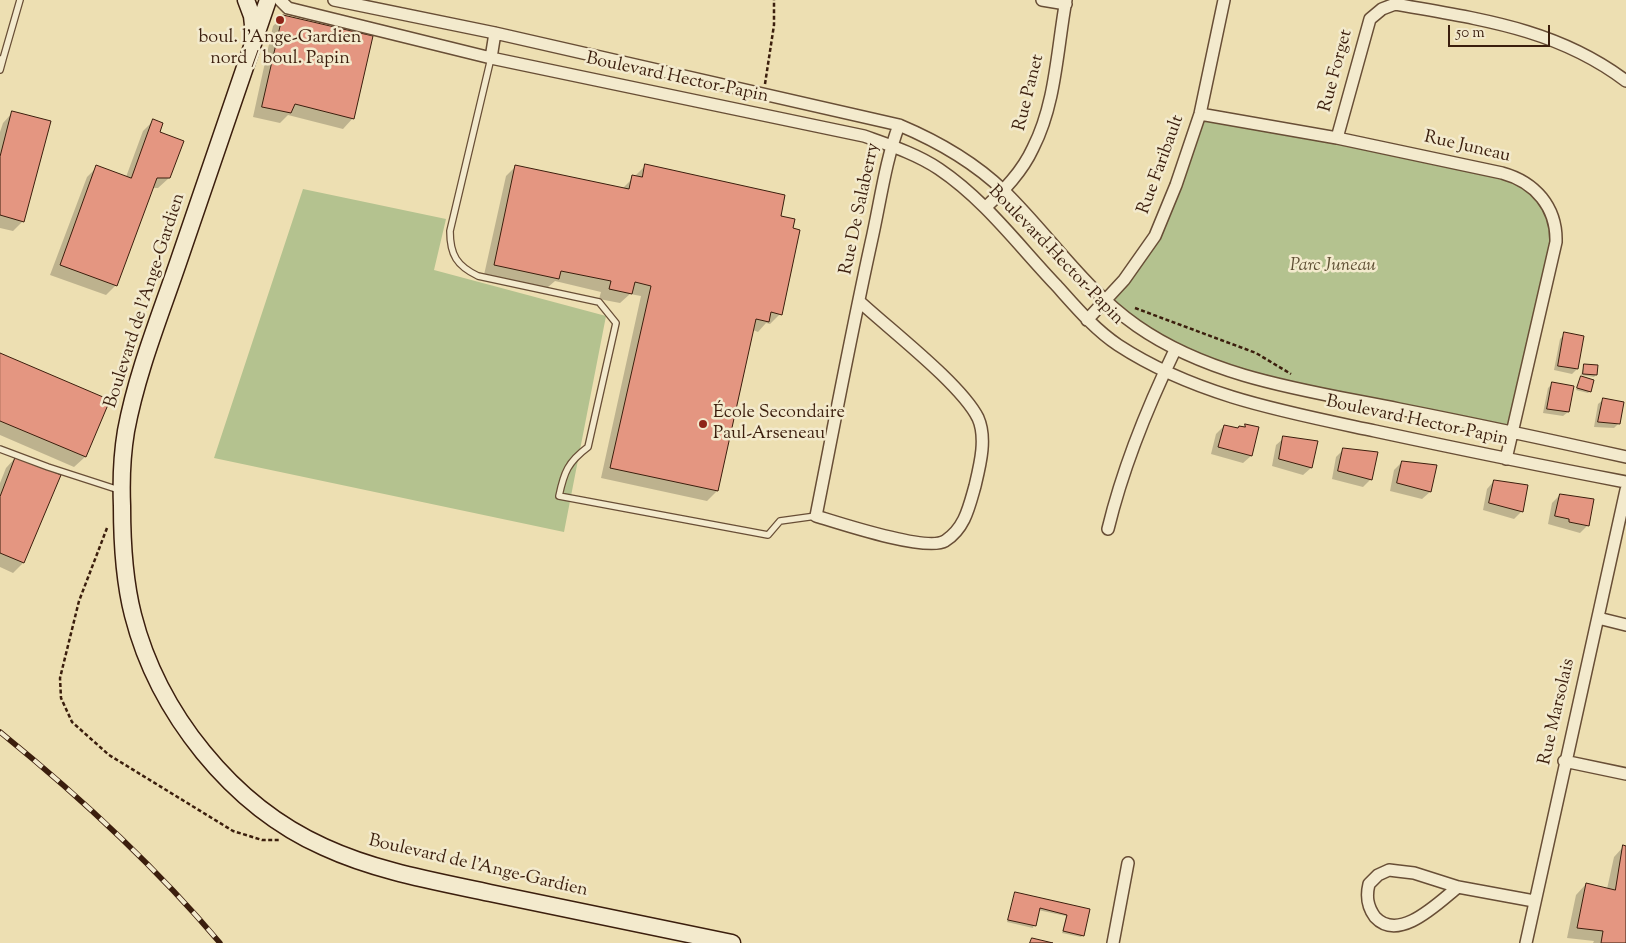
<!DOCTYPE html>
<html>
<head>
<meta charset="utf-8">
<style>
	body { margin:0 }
	#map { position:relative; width:1626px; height:943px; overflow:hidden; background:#eddfb2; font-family:"Sorts Mill Goudy",serif }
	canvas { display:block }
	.scale { position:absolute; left:1448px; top:25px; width:102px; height:22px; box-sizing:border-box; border:2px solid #3b1e0d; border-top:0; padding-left:6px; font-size:15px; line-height:18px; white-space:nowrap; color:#3b1e0d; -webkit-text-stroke:4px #f3eacd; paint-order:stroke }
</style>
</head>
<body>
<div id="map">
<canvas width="1626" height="943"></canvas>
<div class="scale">50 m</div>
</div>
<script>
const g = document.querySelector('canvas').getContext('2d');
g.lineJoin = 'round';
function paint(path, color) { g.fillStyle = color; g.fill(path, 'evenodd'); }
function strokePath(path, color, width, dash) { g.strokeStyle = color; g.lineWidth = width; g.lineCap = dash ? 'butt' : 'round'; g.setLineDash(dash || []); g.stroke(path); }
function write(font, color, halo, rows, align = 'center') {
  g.font = font + ' "Sorts Mill Goudy",serif'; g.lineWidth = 5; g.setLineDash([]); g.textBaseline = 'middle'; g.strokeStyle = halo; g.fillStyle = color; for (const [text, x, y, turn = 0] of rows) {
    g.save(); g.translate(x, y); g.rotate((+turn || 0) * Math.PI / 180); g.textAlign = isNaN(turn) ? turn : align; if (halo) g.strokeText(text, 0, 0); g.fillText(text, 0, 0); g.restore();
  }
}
const green = new Path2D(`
	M1200 114 1470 166 1536 190 1556 227 1514 432 1309 391 1202 361 1105 301 1155 236Z
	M303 189 446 219 434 270 606 316 564 532 214 458Z`);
const shadow = new Path2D(`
	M283 16 353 118 343 129 288 115 280 123 253 117 273 26Z
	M13 112 23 221 13 231 0 228V132L3 123Z
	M153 121 169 178 158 188H152L116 285 106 295 50 275 87 177 97 167 126 177 143 131Z
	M516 166 622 189 645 166 779 217 780 314 770 324 766 323 758 332 753 330 717 491 707 501 601 478 641 296 630 294 620 303 599 299 601 292 555 281 547 288 484 275 506 176Z
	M1565 334 1577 369 1572 374 1554 370 1560 339Z
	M0 355 108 401 85 457 74 467 0 435Z
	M1584 365 1596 375 1594 377 1581 375Z
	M1581 378 1590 391 1588 393 1576 390Z
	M1553 383 1568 412 1563 416 1543 413 1548 388Z
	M1603 400 1619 423 1614 428 1594 427 1598 404Z
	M1224 426 1237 429 1246 426 1251 456 1243 463 1211 454 1216 434Z
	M1284 438 1311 468 1303 475 1272 466 1276 445Z
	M1344 449 1376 453 1371 479 1363 487 1332 479 1336 457Z
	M16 457 23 563 13 573 0 567V483L6 468Z
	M1402 462 1435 466 1430 492 1422 499 1390 491 1394 470Z
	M1494 481 1526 486 1521 512 1514 519 1483 510 1487 489Z
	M1560 495 1588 525 1580 533 1548 524 1552 503Z
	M1624 846 1626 847V943H1593L1594 941 1567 938 1576 895 1586 884 1607 889 1614 857Z
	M1015 894 1088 910 1083 935 1081 937 1062 933 1066 916 1038 910 1033 928 1007 922Z`);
const building = new Path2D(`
	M283 15 373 36 354 119 295 104 291 113 262 107Z
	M12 111 51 121 24 222 0 215V157Z
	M153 119 163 123 160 132 184 141 170 178H157L117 286 60 265 96 165 131 178Z
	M645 164 785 195 781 216 795 219 793 228 800 230 782 315 771 312 769 322 756 319 718 491 610 468 651 286 635 282 632 294 609 289 611 281 561 271 559 279 494 265 515 165 629 189 632 175 642 177Z
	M1564 332 1584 336 1578 369 1558 366Z
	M0 353 110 400 86 457 0 421Z
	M1584 364 1598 365 1597 375 1583 374Z
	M1581 376 1594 380 1591 392 1577 388Z
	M1552 382 1574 386 1569 412 1547 409Z
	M1603 398 1624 402 1620 424 1598 422Z
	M1245 424 1259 427 1252 456 1218 447 1224 425 1238 428 1239 426 1245 427Z
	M1283 436 1318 441 1312 468 1279 459Z
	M1343 448 1378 452 1372 480 1338 471Z
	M16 456 61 475 24 563 0 553V497Z
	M1402 461 1437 465 1431 492 1397 483Z
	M1494 480 1528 485 1523 512 1489 503Z
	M1560 494 1594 499 1589 526 1569 522V519L1555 516Z
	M1623 845 1626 846V943H1601L1603 931 1577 928 1586 883 1615 890Z
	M1015 892 1090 909 1084 936 1063 931 1067 915 1040 908 1036 926 1008 920Z
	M1032 938 1053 943H1030Z`);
const path = new Path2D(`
	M765 84 774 25V0
	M1135 308 1256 353 1291 374
	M107 528 79 601 60 678 61 698 72 722 109 755 233 831 262 840H280`);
const lane = new Path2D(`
	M491 58 450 231C450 255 457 266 478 276L599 302 616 323 588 447C568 462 564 472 559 496L768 535 780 521 816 516
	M0 59H3L20 0
	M0 70 3 59
	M0 449 48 467 119 490`);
const street = new Path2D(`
	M280 0 288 8 491 58 864 136C889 145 917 154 939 169 985 200 1018 245 1056 285 1075 306 1094 329 1118 345 1196 396 1286 412 1375 431 1459 449 1542 466 1626 482
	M334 0 495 33 899 125C937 141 974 162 1004 191 1049 235 1084 289 1137 326 1213 379 1310 391 1399 409 1475 424 1550 440 1626 457
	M1042 0 1066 4
	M491 58 495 33
	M1200 114 1337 138 1502 173C1535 182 1557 207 1556 242L1506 459
	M1337 138 1370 19 1382 9 1395 4C1478 19 1556 28 1626 81
	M986 207C1004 190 1022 172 1033 148 1056 103 1057 49 1066 0
	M859 301C889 329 961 384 978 418 987 438 980 465 975 486 969 507 965 528 945 541 926 552 839 523 816 516 834 425 851 334 871 243 880 204 885 162 899 125
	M1087 320 1124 280 1155 236 1176 185 1200 114 1224 0
	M1108 529C1123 467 1147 408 1175 350
	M1598 618 1626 625
	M1564 761 1626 774
	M1458 887C1438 903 1399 943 1375 917 1367 906 1366 896 1369 884L1378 875 1389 870 1397 871 1414 873 1458 887 1534 901
	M1113 943 1128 863
	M1526 943 1626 490`);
const secondary = new Path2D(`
	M246 0 252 16 254 34
	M268 0C238 87 209 174 179 260 160 316 137 372 126 431 122 455 121 481 122 506 122 543 124 580 133 615 158 713 232 806 324 847 376 871 434 881 490 893 570 910 651 926 732 943`);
const rail = new Path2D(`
	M0 732C79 796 154 865 220 943`);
const markers = [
	[280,20,5,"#8f2418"],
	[703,424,5,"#8f2418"]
];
const poiNames = [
	["boul. l'Ange-Gardien",280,39],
	["nord / boul. Papin",280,60],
	["École Secondaire",713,414,"left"],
	["Paul-Arseneau",713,435,"left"]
];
const streetNames = [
	["Rue Forget",1337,71,-75],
	["Boulevard Hector-Papin",677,79,12],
	["Rue Panet",1030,93,-76],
	["Rue Juneau",1467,148,13],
	["Rue Faribault",1162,165,-70],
	["Rue De Salaberry",861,209,-78],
	["Boulevard Hector-Papin",1055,256,46],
	["Boulevard de l'Ange-Gardien",146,301,-72],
	["Boulevard Hector-Papin",1417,422,12],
	["Rue Marsolais",1558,712,-77],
	["Boulevard de l'Ange-Gardien",478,867,13]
];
const parkNames = [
	["Parc Juneau",1333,267]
];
paint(green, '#b4c28f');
paint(shadow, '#0003');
paint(building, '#e49681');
strokePath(building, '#3b1e0d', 1);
strokePath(lane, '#684e36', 8);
strokePath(street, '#684e36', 14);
strokePath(secondary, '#3b1e0d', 19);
strokePath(path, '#3b1e0d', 2.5, [4, 2.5]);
strokePath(lane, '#f3eacd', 5.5);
strokePath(street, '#f3eacd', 11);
strokePath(secondary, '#f3eacd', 16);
strokePath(rail, '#3b1e0d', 5.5);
strokePath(rail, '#f3eacd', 4, [11]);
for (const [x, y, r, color] of markers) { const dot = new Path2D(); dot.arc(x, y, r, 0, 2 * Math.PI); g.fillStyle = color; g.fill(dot); strokePath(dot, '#f3eacd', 2); }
write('18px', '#3b1e0d', '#f3eacd', poiNames);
write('18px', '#3b1e0d', '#f3eacd', streetNames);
write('italic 18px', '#5f4f34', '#f3eacd', parkNames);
</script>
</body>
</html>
